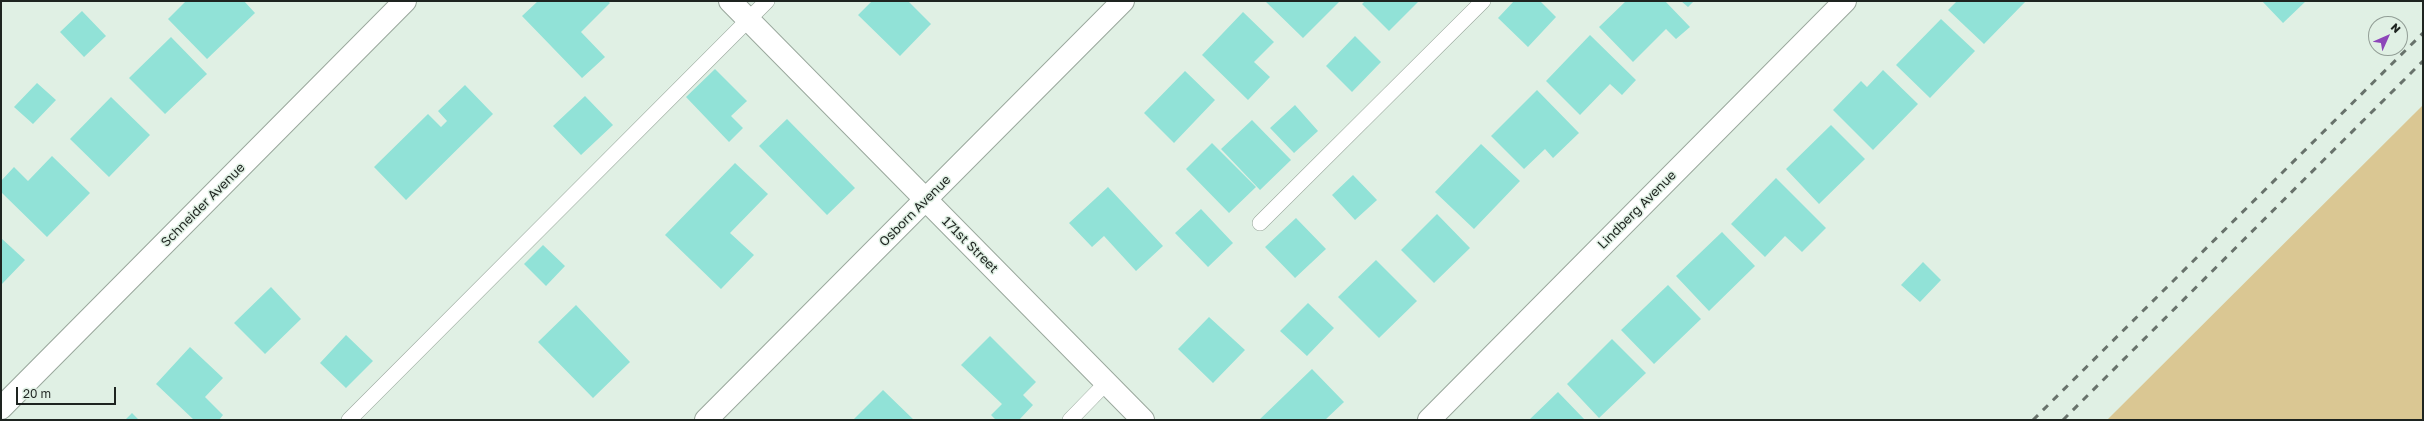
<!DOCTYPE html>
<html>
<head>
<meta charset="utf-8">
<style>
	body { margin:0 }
	#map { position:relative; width:2424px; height:421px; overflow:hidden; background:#e0f0e4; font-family:"Golos Text",sans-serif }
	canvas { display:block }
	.frame { position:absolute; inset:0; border:2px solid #1e2420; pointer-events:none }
	.north { position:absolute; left:2368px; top:16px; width:40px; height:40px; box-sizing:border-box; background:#e0f0e4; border:1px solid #929e96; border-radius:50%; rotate:45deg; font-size:11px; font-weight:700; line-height:16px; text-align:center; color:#1e2420 }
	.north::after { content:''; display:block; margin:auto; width:14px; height:18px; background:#8d46b9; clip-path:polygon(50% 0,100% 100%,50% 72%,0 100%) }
	.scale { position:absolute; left:16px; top:387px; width:100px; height:18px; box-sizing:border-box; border:2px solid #1e2420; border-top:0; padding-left:5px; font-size:12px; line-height:14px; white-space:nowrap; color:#1e2420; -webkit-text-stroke:3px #e0f0e4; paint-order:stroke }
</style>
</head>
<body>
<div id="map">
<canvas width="2424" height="421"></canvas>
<div class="frame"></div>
<div class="north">N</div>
<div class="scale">20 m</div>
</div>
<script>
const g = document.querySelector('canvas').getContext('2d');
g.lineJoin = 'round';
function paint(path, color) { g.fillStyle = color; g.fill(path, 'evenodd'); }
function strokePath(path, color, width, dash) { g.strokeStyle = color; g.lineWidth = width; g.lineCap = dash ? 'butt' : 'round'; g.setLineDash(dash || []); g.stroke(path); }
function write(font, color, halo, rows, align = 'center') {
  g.font = font + ' "Golos Text",sans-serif'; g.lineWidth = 3; g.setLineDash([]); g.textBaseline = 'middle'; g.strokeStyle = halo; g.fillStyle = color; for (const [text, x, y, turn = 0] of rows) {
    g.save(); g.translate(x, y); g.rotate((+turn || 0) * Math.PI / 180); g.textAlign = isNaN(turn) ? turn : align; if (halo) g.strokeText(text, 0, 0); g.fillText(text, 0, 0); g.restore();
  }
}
const green = new Path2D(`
	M2423 105V420H2107Z`);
const building = new Path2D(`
	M186 1H244L255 13 207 59 168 19Z
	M538 1H608L610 3 581 32 605 57 582 78 522 16Z
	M872 1H908L931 24 900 56 858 15Z
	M1265 1H1340L1303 38Z
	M1365 1H1416L1418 2 1389 31 1362 4Z
	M1514 1H1540L1556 17 1528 47 1498 18Z
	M1626 1H1665L1690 27 1676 39 1666 29 1633 62 1599 27Z
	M1681 1H1694L1688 7Z
	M1957 1H2026L1984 44 1948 10Z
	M2262 1H2306L2283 23Z
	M82 11 106 36 84 57 60 32Z
	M1243 12 1274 42 1254 62 1270 77 1248 100 1202 55Z
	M1941 19 1975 51 1930 98 1896 65Z
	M1590 35 1636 80 1622 95 1610 84 1580 115 1546 81Z
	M1355 36 1381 62 1352 92 1326 66Z
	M171 37 207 74 165 114 129 78Z
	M715 69 747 101 731 116 743 128 729 142 686 97Z
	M1883 70 1918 104 1873 150 1833 110 1861 81 1867 87Z
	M1185 71 1215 100 1174 143 1144 113Z
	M37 83 56 100 33 124 14 107Z
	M465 85 493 114 406 200 374 167 428 114 441 127 447 121 438 111Z
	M1537 90 1579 133 1553 158 1545 149 1524 169 1491 136Z
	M585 96 613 125 581 155 553 126Z
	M111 97 150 135 109 177 70 139Z
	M1295 105 1318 131 1294 153 1270 128Z
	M787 119 855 188 827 215 759 146Z
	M1252 120 1291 160 1260 190 1221 149Z
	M1831 125 1865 159 1819 204 1786 169Z
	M1212 143 1256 187 1229 213 1186 169Z
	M1481 144 1520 181 1474 229 1435 192Z
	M52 156 90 193 47 237 1 192V181L14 167 28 181Z
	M735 163 768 194 730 233 754 255 721 289 665 235Z
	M1353 175 1377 200 1355 220 1332 195Z
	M1776 178 1826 228 1802 252 1785 236 1765 257 1731 224Z
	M1108 187 1163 246 1136 271 1104 236 1092 247 1069 223Z
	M1201 209 1233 243 1208 267 1175 233Z
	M1437 214 1470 248 1434 283 1401 250Z
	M1296 218 1326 249 1295 278 1265 247Z
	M1722 232 1755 266 1709 311 1676 276Z
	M1 238 25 260 1 285Z
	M543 245 565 266 546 286 524 264Z
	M1376 260 1417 301 1379 338 1338 297Z
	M1923 262 1941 280 1920 302 1901 285Z
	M1668 285 1701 319 1654 364 1621 330Z
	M271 287 301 319 265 354 234 323Z
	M1308 303 1334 328 1307 356 1280 331Z
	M576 305 630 362 593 398 538 342Z
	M1209 317 1245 350 1213 383 1178 349Z
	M346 335 373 361 346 388 320 363Z
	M990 336 1036 382 1023 395 1033 405 1019 420H996L991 415 1002 404 961 365Z
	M1612 339 1646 373 1599 418 1567 384Z
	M190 347 223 378 205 397 223 415 219 420H194L156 384Z
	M1312 369 1344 402 1325 420H1259Z
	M883 390 914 420H853Z
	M1558 392 1585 420H1529Z
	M132 413 139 420H125Z`);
const service = new Path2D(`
	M1260 223 1483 1
	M349 420 767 1
	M1070 420 1106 383`);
const minor = new Path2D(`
	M730 1 1143 420
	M1 408 405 1
	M706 420 1123 1
	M1429 420 1845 1`);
const rail = new Path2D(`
	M2033 420 2423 33
	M2063 420 2423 61`);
const streetNames = [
	["Schneider Avenue",203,205,-45],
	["Lindberg Avenue",1637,210,-45],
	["Osborn Avenue",915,211,-45],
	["171st Street",970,245,45]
];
paint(green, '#dac793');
paint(building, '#91e2d7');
strokePath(service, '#99a79c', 16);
strokePath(minor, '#99a79c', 24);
strokePath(service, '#fff', 15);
strokePath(minor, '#fff', 22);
strokePath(rail, '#68726b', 3, [7, 7]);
write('13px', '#1e2420', '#e0f0e4', streetNames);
</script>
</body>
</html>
